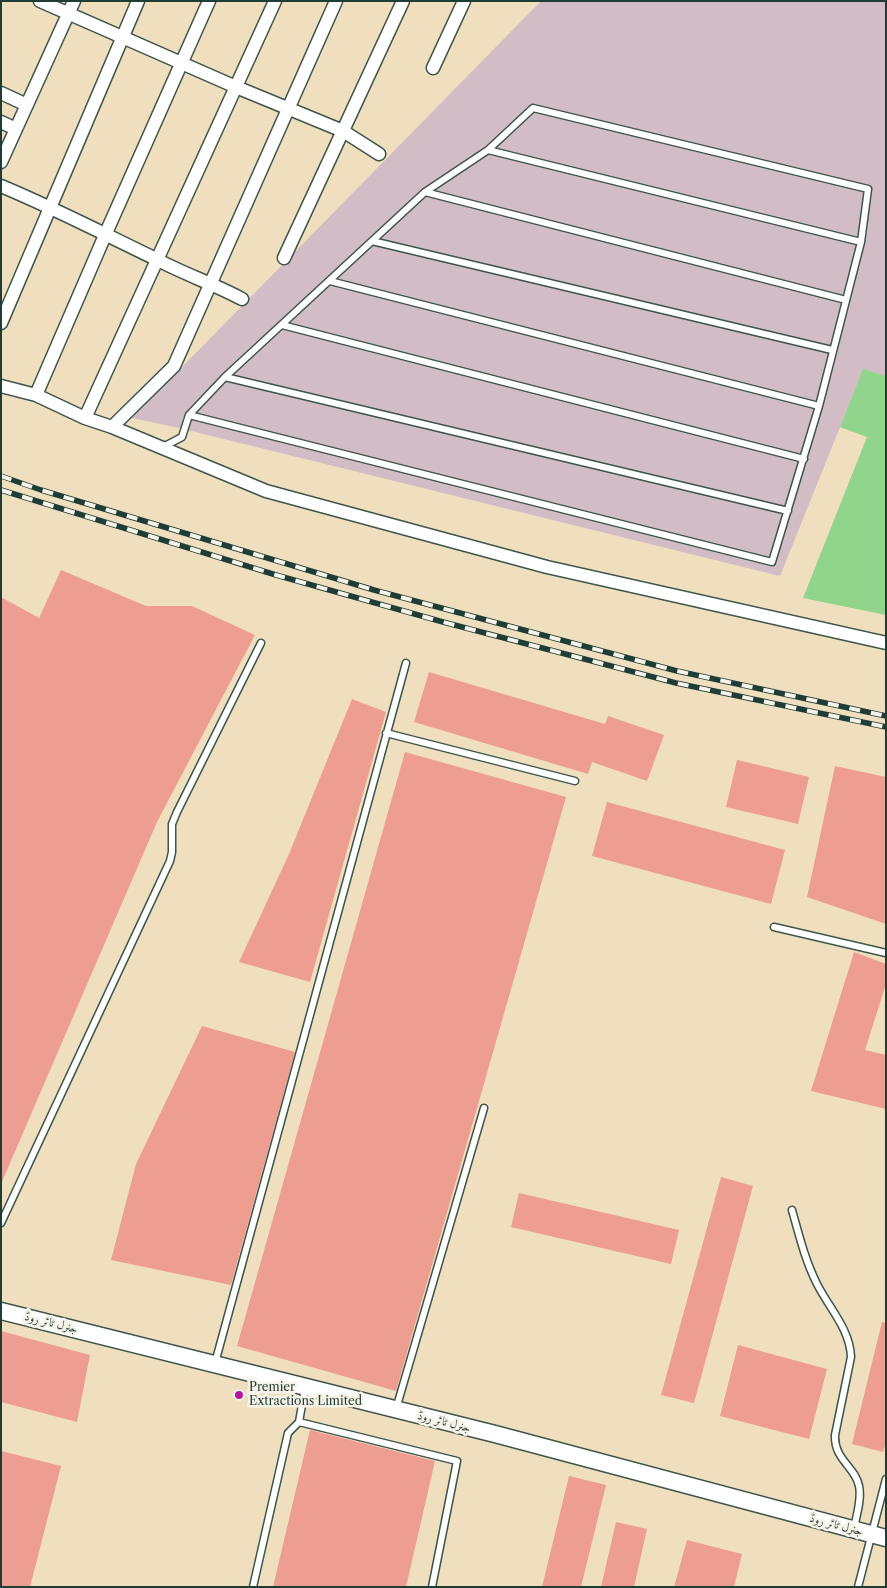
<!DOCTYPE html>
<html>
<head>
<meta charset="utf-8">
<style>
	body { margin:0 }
	#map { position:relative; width:887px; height:1588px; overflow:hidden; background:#efdfbf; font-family:"Libre Caslon Text",serif }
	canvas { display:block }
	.frame { position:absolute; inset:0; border:2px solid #1f3d34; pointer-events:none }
</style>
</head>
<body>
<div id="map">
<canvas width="887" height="1588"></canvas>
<div class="frame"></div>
</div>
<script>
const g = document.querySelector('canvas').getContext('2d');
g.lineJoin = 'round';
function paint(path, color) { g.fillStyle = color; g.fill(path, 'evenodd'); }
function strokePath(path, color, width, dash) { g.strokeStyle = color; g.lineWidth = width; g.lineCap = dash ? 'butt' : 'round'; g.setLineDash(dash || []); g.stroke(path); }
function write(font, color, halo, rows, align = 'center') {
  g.font = font + ' "Libre Caslon Text",Amiri,serif'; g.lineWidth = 5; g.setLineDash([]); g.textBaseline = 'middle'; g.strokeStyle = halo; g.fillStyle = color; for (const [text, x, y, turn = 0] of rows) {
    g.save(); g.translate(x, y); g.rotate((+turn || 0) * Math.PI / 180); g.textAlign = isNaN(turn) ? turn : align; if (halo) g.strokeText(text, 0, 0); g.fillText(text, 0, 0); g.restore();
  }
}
const industrial = new Path2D(`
	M541 1H886V376L863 370 780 576 179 428 132 418Z`);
const green = new Path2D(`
	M863 369 886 376V615L803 598 867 437 840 427Z`);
const building = new Path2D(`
	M61 570 146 606H192L255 635 157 822 1 1184V597L39 618Z
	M429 672 605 724 608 716 664 735 647 781 592 762 588 774 414 722Z
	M352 699 386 712 310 982 239 962 289 854Z
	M405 752 566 797 396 1391 237 1346Z
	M737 760 809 777 798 824 726 807Z
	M835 766 886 777V924L807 897Z
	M607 802 785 850 771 904 592 856Z
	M854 952 886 964V984L865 1050 886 1055V1109L811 1091Z
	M202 1026 295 1052 231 1285 111 1260 136 1164Z
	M721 1177 753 1186 694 1403 661 1395Z
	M519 1193 679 1230 671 1264 511 1227Z
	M882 1322 886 1323V1442L883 1452 852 1444Z
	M1 1331 90 1355 77 1422 1 1402Z
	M738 1345 827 1369 809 1439 720 1416Z
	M310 1430 435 1461 406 1587H273Z
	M1 1451 61 1466 30 1587H1Z
	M569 1476 606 1485 581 1587H542Z
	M616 1522 647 1529 634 1587H601Z
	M687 1540 742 1554 734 1587H674Z`);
const service = new Path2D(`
	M488 150 861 242
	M425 192 846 300
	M372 241 832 350
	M330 281 819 406
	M282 325 804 459
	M225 377 788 511
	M163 447 182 437 189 415 225 377 425 192 488 150 533 108 868 189 861 242 819 406 772 562 189 415
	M386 733 575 781
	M774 927 886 953
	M792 1210C799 1235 805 1260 817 1284 829 1308 850 1329 851 1357L835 1435C834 1460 855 1466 859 1486 862 1500 856 1516 854 1529
	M1 1223 170 861 172 852V824L177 812 261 643
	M215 1363 406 663
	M396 1409 484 1108
	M299 1422 457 1461 432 1587
	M253 1587 288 1433 299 1422 305 1388
	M858 1587 886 1479`);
const minor = new Path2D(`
	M40 1 236 87 343 131 379 154
	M433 68 464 1
	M1 93 27 105
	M1 122 16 129
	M1 162 74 1
	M1 186C54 208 104 234 156 259 184 274 214 284 242 299
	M284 258 403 1
	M1 323 138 1
	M1 386 36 395 85 418 112 427 266 491 547 567 886 643
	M36 395 106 233 209 1
	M85 418 275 1
	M112 427 174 366 336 1`);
const tertiary = new Path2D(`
	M1 1311 495 1434 886 1538`);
const rail = new Path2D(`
	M1 476 41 490 374 590 677 671 886 716
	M1 490 276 575 443 622 676 683 886 727`);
const markers = [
	[239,1395,5,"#b5179e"]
];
const streetNames = [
	["جنرل ٹائر روڈ",51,1323,14],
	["جنرل ٹائر روڈ",444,1422,14],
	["جنرل ٹائر روڈ",836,1525,15]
];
const poiNames = [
	["Premier",249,1388],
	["Extractions Limited",249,1402]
];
paint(industrial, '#d2bdc6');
paint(green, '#91d48c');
paint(building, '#ed9e91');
strokePath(service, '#3e5549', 9);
strokePath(minor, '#3e5549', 15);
strokePath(tertiary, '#3e5549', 19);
strokePath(service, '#fff', 6);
strokePath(minor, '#fff', 12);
strokePath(tertiary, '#fff', 16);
strokePath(rail, '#1f3d34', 5.5);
strokePath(rail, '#f7f3e8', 4, [11]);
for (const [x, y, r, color] of markers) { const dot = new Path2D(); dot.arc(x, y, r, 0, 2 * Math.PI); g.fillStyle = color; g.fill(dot); strokePath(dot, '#f7f3e8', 2); }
write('12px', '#1f3d34', '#f7f3e8', streetNames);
write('12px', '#1f3d34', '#f7f3e8', poiNames, 'left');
</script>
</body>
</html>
